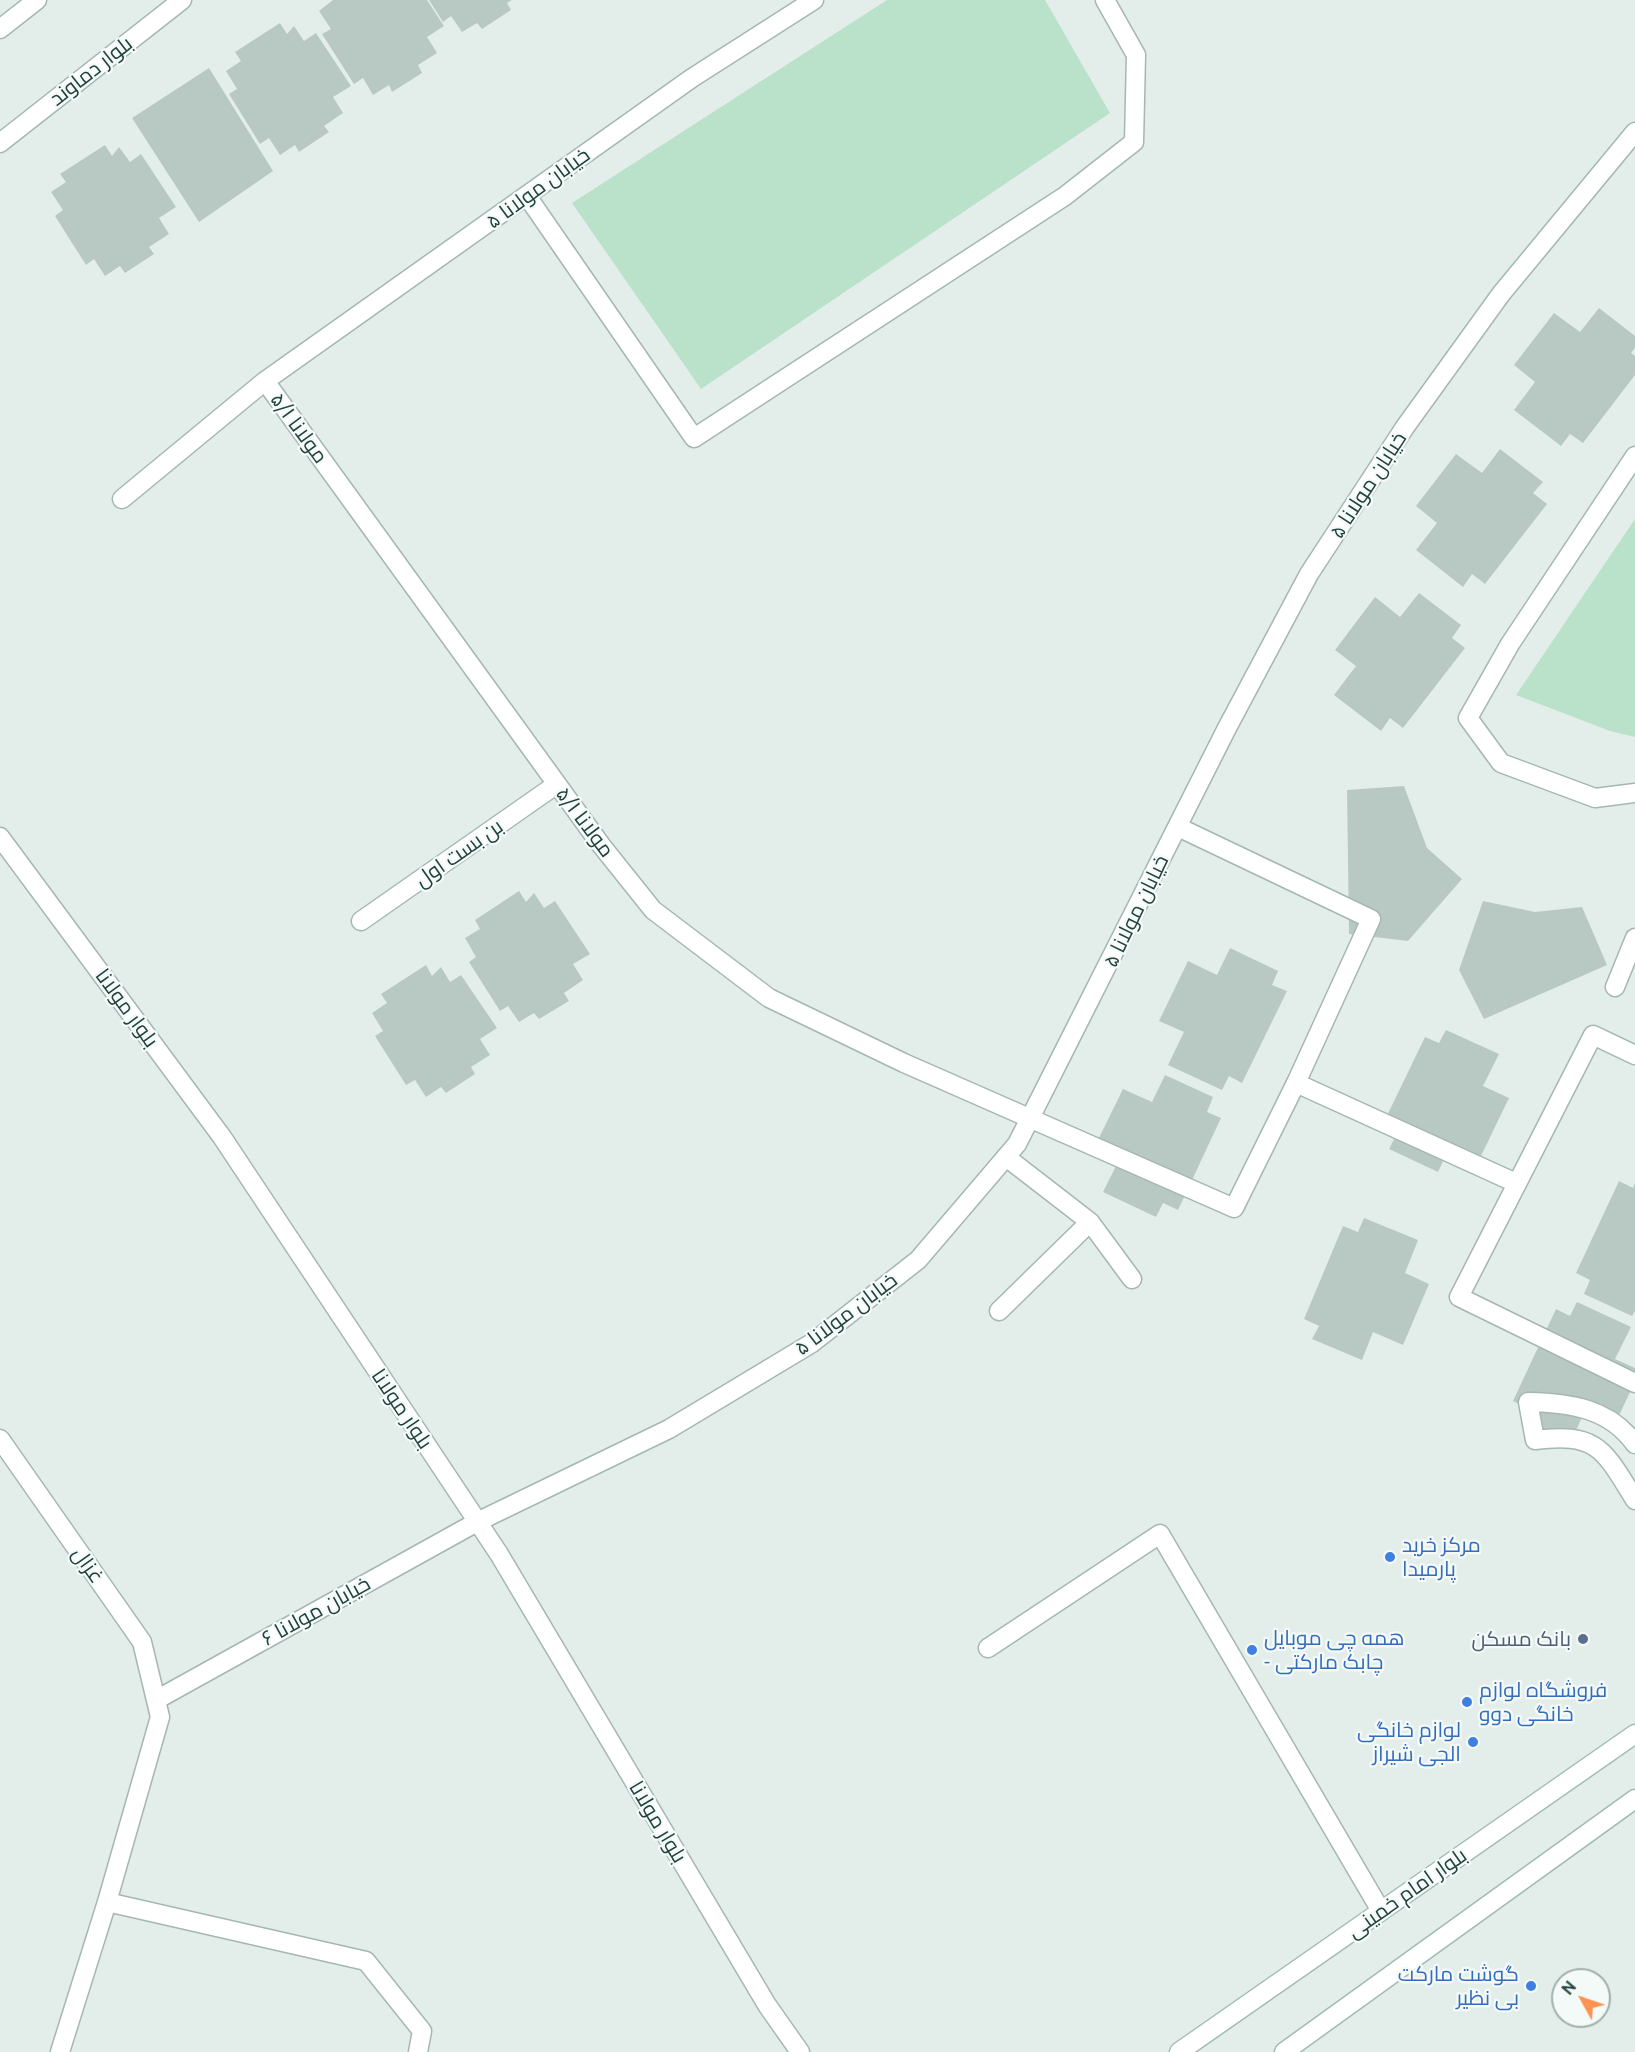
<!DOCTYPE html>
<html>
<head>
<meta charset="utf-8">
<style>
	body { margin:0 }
	#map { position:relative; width:1635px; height:2052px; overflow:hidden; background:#e3eeeb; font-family:Ubuntu,sans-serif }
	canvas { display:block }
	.north { position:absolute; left:1551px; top:1968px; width:60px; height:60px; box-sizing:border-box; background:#f4faf8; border:2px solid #a0b0ad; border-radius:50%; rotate:310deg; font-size:16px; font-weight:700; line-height:24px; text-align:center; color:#21413d }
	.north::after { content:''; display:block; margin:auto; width:21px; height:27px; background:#fe9251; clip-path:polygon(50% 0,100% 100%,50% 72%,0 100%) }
</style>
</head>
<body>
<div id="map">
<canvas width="1635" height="2052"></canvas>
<div class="north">N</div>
</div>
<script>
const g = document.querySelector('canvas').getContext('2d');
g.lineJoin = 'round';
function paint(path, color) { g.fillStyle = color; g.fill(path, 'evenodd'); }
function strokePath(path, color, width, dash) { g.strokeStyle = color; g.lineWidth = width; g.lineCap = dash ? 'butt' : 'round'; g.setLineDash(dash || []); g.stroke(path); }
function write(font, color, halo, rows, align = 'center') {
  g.font = font + ' Ubuntu,Cairo,sans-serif'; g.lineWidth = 4.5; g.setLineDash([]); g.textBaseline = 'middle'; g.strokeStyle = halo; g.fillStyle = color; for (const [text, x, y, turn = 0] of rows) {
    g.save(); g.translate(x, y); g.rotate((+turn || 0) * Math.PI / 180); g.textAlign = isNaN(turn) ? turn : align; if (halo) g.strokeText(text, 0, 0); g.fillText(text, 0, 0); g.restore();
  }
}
const green = new Path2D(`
	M887 0H1045L1110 113 701 389 572 203Z
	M1635 519V737L1610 731 1516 695Z`);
const building = new Path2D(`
	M333 0H427L444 26 427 37 437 53 418 65 422 73 392 92 389 85 373 95 363 78 354 84 322 34 331 29 319 11Z
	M429 0H512L507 3 511 10 482 29 477 23 462 32 451 16 443 22Z
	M280 23 287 34 294 26 304 41 316 33 351 86 333 97 343 113 324 126 329 132 299 152 295 145 280 155 269 138 260 144 229 94 237 89 226 71 241 61 235 52Z
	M209 68 273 171 199 222 132 118Z
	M105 145 112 156 119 147 130 162 141 154 176 207 159 218 169 234 149 247 154 254 125 273 120 266 105 276 94 259 86 265 55 216 63 210 51 192 66 182 60 174Z
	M1599 308 1635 336V348L1631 353 1635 356V375L1583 443 1570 434 1561 446 1514 410 1535 382 1514 365 1554 313 1580 332Z
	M1500 449 1543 482 1533 493 1547 504 1485 584 1472 574 1463 587 1416 550 1437 523 1416 506 1456 454 1482 473Z
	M1419 593 1461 625 1452 638 1465 648 1403 728 1390 718 1381 731 1334 695 1356 666 1335 650 1375 597 1400 617Z
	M1404 786 1427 848 1462 879 1408 941 1349 934 1347 790Z
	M519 891 526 902 534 893 544 908 555 901 590 954 573 964 583 980 564 993 569 1001 539 1019 534 1013 519 1022 508 1006 500 1011 469 962 476 957 465 938 480 929 475 920Z
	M1483 901 1535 912 1582 907 1607 965 1484 1019 1459 970Z
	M1230 948 1278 971 1272 985 1287 991 1242 1083 1229 1076 1222 1090 1168 1065 1184 1032 1159 1021 1188 961 1217 975Z
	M426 965 432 976 441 967 450 982 461 975 497 1028 480 1039 490 1055 471 1067 475 1074 446 1093 441 1087 426 1097 415 1080 406 1085 375 1036 383 1031 372 1013 387 1003 381 994Z
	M1446 1030 1499 1054 1483 1086 1509 1098 1480 1158 1451 1144 1438 1172 1389 1149 1396 1135 1381 1128 1425 1037 1439 1043Z
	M1165 1075 1213 1097 1207 1112 1221 1118 1178 1210 1163 1203 1156 1217 1103 1192 1119 1160 1094 1148 1123 1089 1152 1102Z
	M1619 1181 1633 1188 1635 1183V1311L1632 1316 1584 1294 1590 1280 1576 1273Z
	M1364 1218 1418 1240 1405 1273 1429 1284 1403 1345 1373 1332 1362 1360 1312 1339 1319 1326 1304 1319 1343 1226 1358 1232Z
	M1577 1302 1631 1327 1615 1359 1635 1368V1381L1612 1431 1582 1417 1570 1444 1521 1422 1528 1408 1513 1401 1556 1309 1570 1316Z`);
const service = new Path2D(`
	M1178 827 1371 919 1296 1083 1516 1183
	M1635 1055 1593 1035 1459 1297 1635 1383
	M1006 1157 1090 1222 1132 1279
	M999 1311 1090 1222
	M1635 1444C1609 1408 1570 1403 1528 1402L1535 1440C1598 1432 1604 1450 1635 1500
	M988 1648 1160 1534 1381 1911`);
const minor = new Path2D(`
	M527 196 694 438 1065 196 1134 142 1136 55 1105 0
	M265 381 601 845 653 910 769 998 904 1063 1234 1208 1296 1083
	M1635 456 1510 644 1468 718 1501 763 1595 798 1635 793
	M122 499 265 381 692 78 814 0
	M361 921 557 784
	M1615 987 1635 938
	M0 1439 142 1642 160 1717 107 1902 60 2052
	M156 1700 477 1522 669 1429 812 1343 918 1260 1017 1144 1227 728 1309 574 1405 427 1501 294 1635 132
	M107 1902 366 1961 422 2031 418 2052`);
const tertiary = new Path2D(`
	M0 29 37 0
	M0 143 182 0
	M0 837 222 1137 499 1554 767 2005 800 2052`);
const secondary = new Path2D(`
	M1179 2052 1635 1734
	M1284 2052 1635 1799`);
const markers = [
	[1390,1557,6,"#3f7fe0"],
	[1583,1639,6,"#5c6f8a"],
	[1252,1650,6,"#3f7fe0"],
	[1467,1702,6,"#3f7fe0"],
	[1473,1742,6,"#3f7fe0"],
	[1531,1986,6,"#3f7fe0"]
];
const streetNames = [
	["بلوار دماوند",91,71,-38],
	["خیابان مولانا ۵",538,188,-36],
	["مولانا ۵/۱",299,428,54],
	["خیابان مولانا ۵",1368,485,-57],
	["مولانا ۵/۱",585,822,53],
	["بن بست اول",459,853,-35],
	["خیابان مولانا ۵",1136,911,-64],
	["بلوار مولانا",127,1008,54],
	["خیابان مولانا ۵",846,1314,-37],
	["بلوار مولانا",402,1409,56],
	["غزال",88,1565,55],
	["خیابان مولانا ۶",316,1611,-29],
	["بلوار مولانا",658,1822,59],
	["بلوار امام خمینی",1407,1893,-35]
];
const shopNames = [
	["مرکز خرید",1402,1545],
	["پارمیدا",1402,1569],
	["همه چی موبایل",1264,1638],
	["- چابک مارکتی",1264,1662],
	["فروشگاه لوازم",1479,1690],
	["خانگی دوو",1479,1714],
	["لوازم خانگی",1461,1730,"right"],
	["الجی شیراز",1461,1754,"right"],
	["گوشت مارکت",1519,1974,"right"],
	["بی نظیر",1519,1998,"right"]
];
const serviceNames = [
	["بانک مسکن",1571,1639]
];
paint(green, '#bae1ca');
paint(building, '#b8c9c4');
strokePath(service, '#a5b7b3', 21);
strokePath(minor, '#a5b7b3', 21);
strokePath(tertiary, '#a5b7b3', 21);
strokePath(secondary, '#a0bbb5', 21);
strokePath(service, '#fff', 18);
strokePath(minor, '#fff', 18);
strokePath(tertiary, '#fff', 18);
strokePath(secondary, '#fff', 18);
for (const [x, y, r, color] of markers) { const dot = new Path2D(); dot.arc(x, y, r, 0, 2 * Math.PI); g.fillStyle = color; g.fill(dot); strokePath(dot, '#f4faf8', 2); }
write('21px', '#21413d', '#f4faf8', streetNames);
write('21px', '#366cbe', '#f4faf8', shopNames, 'left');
write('21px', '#4e5e75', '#f4faf8', serviceNames, 'right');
</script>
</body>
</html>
